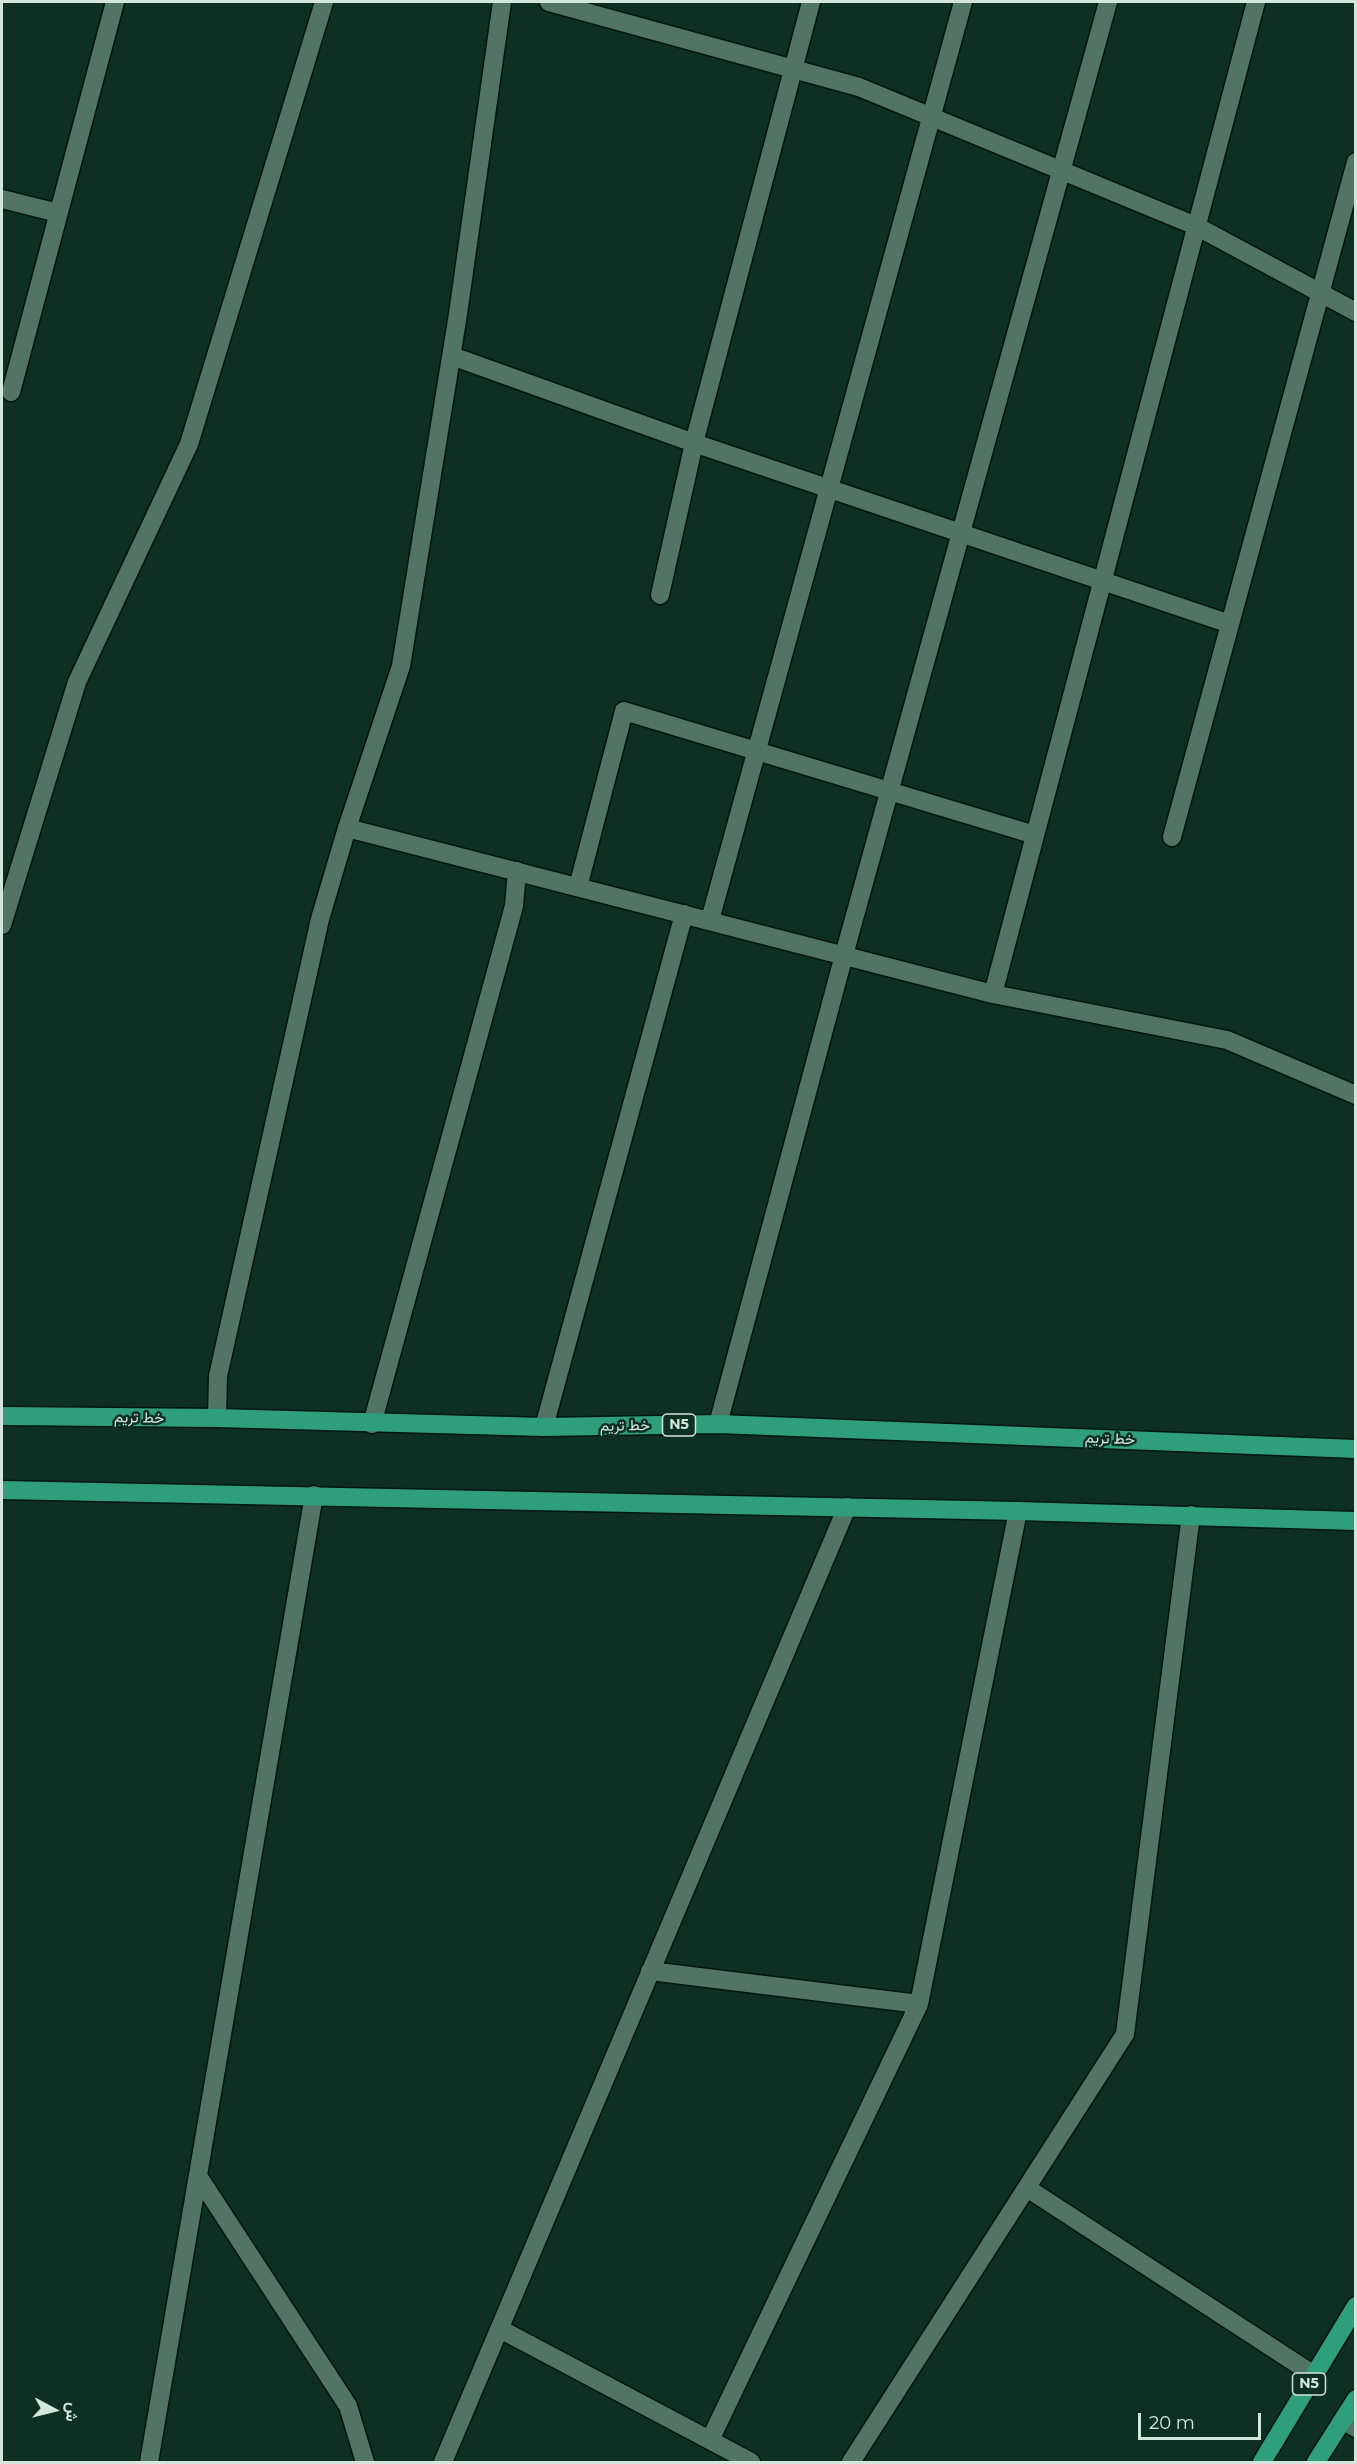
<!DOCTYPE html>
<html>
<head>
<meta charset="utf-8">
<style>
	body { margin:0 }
	#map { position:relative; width:1357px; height:2464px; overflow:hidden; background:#0e3024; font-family:Montserrat,Vazirmatn,sans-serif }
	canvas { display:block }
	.frame { position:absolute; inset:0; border:3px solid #d3e6de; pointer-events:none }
	.north { position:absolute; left:24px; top:2380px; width:60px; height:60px; -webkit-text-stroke:4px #0e3024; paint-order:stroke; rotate:97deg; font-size:16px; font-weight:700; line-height:24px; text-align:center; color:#d3e6de }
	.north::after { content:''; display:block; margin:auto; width:21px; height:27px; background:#d3e6de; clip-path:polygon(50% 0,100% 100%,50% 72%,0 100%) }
	.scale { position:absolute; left:1138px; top:2413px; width:123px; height:27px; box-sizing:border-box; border:3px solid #d3e6de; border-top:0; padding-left:8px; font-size:18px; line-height:21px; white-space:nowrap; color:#d3e6de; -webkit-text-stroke:4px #0e3024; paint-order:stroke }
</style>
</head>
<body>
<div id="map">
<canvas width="1357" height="2464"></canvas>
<div class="frame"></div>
<div class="north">ش</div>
<div class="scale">20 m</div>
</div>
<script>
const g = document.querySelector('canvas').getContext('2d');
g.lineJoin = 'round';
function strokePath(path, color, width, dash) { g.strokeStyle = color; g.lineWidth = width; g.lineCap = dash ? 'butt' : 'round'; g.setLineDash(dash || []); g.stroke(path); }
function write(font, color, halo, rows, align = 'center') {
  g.font = font + ' Montserrat,Vazirmatn,sans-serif'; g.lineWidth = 5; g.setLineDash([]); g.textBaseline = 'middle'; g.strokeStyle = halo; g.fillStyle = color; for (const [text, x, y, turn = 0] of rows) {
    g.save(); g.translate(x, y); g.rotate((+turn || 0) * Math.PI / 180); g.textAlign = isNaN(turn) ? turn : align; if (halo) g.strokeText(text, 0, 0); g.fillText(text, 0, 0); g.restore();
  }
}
const minor = new Path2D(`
	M2 199 58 213
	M452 356 694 443 1230 624
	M11 392 115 2
	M660 595 694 443 811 2
	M347 828 993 994 1227 1040 1356 1095
	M1172 837 1356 162
	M578 887 624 711 1035 835
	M710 920 963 2
	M2 925 77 682 189 444 324 2
	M993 994 1256 2
	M372 1424 514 906 517 871
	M718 1424 844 955 1108 2
	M544 1427 684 914
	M650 1971 919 2004
	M198 2176 348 2406 365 2462
	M1027 2188 1314 2375
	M500 2329 751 2462
	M1343 2420 1356 2428
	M710 2440 919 2004 1018 1511
	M149 2462 314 1495
	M443 2462 847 1507
	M851 2462 1125 2034 1191 1515`);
const tertiary = new Path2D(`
	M549 2 859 87 1196 226 1356 312
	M217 1418 218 1376 320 919 347 828 401 666 458 314 502 2`);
const trunk = new Path2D(`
	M2 1416 217 1418 544 1427 718 1424 1356 1449
	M2 1490 1018 1511 1356 1521
	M1262 2462 1356 2306
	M1316 2462 1356 2399`);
const shields = [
	[679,1425,33],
	[1309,2384,33]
];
const shieldNames = [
	["N5",679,1425],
	["N5",1309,2384]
];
const streetNames = [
	["خط تريم",139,1418,1],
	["خط تريم",625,1426,-1],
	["خط تريم",1110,1439,2]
];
strokePath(minor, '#00160e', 21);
strokePath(tertiary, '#00160e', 21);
strokePath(trunk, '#00160e', 21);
strokePath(minor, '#527466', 18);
strokePath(tertiary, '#527466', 18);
strokePath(trunk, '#2f9e7c', 18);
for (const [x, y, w] of shields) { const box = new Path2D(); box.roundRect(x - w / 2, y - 11, w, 22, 4.5); g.fillStyle = '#0e3024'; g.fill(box); strokePath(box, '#d3e6de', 1.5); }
write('bold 14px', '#d3e6de', null, shieldNames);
write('15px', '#d3e6de', '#0e3024', streetNames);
</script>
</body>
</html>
